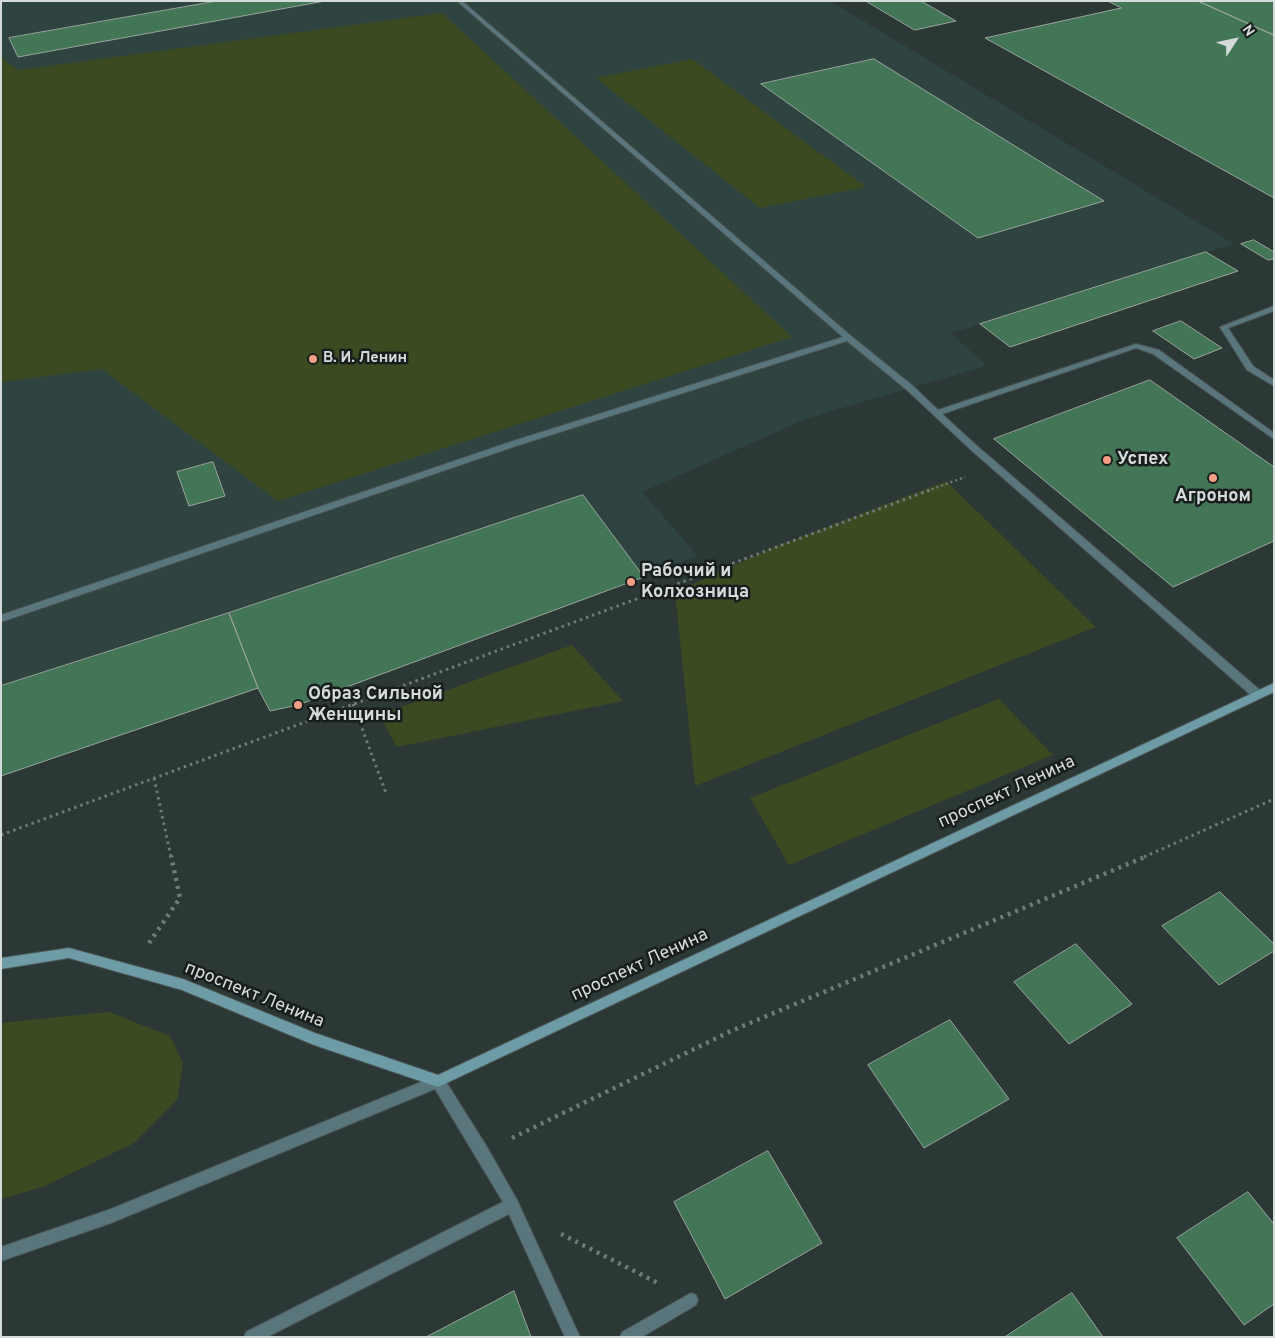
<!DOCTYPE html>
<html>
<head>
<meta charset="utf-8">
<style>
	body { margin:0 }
	#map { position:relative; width:1275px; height:1338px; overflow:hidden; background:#2c3836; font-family:Overpass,sans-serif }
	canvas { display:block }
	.frame { position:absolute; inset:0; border:2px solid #d4dbda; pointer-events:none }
	.north { position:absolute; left:1210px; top:15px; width:50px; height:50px; -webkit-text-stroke:4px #181e1d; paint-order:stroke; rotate:55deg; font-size:14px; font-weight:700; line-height:20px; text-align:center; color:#d4dbda }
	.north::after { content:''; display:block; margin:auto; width:18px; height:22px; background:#d4dbda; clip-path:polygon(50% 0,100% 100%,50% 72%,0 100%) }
</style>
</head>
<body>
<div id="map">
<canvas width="1275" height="1338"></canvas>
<div class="frame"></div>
<div class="north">N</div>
</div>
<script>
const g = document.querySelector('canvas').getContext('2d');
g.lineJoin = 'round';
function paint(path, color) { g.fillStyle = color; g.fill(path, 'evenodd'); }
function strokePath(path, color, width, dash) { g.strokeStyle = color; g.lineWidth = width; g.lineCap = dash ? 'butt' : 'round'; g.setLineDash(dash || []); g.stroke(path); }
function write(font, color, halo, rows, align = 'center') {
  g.font = font + ' Overpass,sans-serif'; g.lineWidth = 5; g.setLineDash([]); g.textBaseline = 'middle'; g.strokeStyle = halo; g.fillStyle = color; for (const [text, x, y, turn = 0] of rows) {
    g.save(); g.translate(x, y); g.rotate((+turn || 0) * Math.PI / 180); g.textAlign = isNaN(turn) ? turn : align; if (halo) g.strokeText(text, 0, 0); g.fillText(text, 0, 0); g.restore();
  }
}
const built = new Path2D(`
	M1 1H830L1234 244 951 333 986 366 808 418 642 492 698 556 298 705 270 711 258 689 1 776Z`);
const green = new Path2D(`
	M442 13 792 337 278 501 102 369 1 382V57L18 70Z
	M692 59 866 187 760 208 596 78Z
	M946 481 1096 627 695 786 675 592 775 547Z
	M572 645 623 701 397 747 379 715Z
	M999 699 1053 755 789 865 750 798Z
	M109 1012 170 1036 183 1063 177 1100 134 1143 45 1186 1 1199V1023Z`);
const building = new Path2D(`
	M217 1H325L18 57 9 38Z
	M866 1H921L956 21 915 30Z
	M1108 1H1198L1274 35V198L985 38 1121 8Z
	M1198 1H1274V35Z
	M874 59 1104 201 978 238 761 84Z
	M1254 240 1274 252V259L1268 260 1241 244Z
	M1206 252 1238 271 1010 347 980 324Z
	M1181 321 1222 348 1194 359 1153 331Z
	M1150 380 1274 467V541L1173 587 994 439Z
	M213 462 225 496 189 506 177 472Z
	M583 495 644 577 298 705 270 711 258 688 229 613Z
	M229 613 258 688 1 776V686Z
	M1220 892 1274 944V951L1219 985 1162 926Z
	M1076 944 1132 1004 1069 1044 1014 982Z
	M950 1020 1009 1099 924 1148 868 1065Z
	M768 1151 822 1243 725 1299 674 1202Z
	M1248 1192 1274 1224V1304L1244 1325 1177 1238Z
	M514 1291 531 1337H426L495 1301Z
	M1072 1293 1103 1337H1005Z`);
const pathFar2 = new Path2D(`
	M927 491 965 477`);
const pathFar1 = new Path2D(`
	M353 704 386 793
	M154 778 171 857
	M1 835 930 490
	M1144 857 1274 799`);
const path = new Path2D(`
	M149 943 180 898 171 856
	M512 1138 731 1031 1147 856
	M561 1234 658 1283`);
const lane = new Path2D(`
	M457 1H462L851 336 913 386 938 410 1136 344 1159 350 1274 433V439L1153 354 1136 348 942 414 976 445 1261 691 1262 694 1261 697H1253L970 449 907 390 847 341 516 446 1 622V615L510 442 843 337Z
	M1274 306V311L1228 328 1253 366 1274 380V386L1247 370 1220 327Z
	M438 1075 443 1077 487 1147 517 1200 580 1337H565L509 1214 267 1337H244L246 1332 503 1202 435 1089 111 1223 1 1261V1247L111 1209Z
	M691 1293 696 1295 698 1300 696 1305 642 1337H620L622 1332Z`);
const secondary = new Path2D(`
	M1274 683V692L438 1087 314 1045 182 990 69 958 1 969V958L69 948 183 979 315 1033 438 1075Z`);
const markers = [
	[313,359,5,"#f49e86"],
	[1107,460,5,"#f49e86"],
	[1213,478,5,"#f49e86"],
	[631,582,5,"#f49e86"],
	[298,705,5,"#f49e86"]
];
const farPoinames = [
	["В. И. Ленин",323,359]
];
const poiNames = [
	["Успех",1117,460],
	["Агроном",1213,497,"center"],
	["Рабочий и",641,572],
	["Колхозница",641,593],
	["Образ Сильной",308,695],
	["Женщины",308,716]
];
const streetNames = [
	["проспект Ленина",1007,793,-25],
	["проспект Ленина",640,966,-25],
	["проспект Ленина",254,996,22]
];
paint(built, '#2f4340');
paint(green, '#3c4a21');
paint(building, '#427656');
strokePath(building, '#99a49c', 1);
strokePath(lane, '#4a5554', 2);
strokePath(secondary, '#4a5554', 2);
strokePath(pathFar2, '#707a78', 2.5, [2, 3]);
strokePath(pathFar1, '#707a78', 3, [2.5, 4]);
strokePath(path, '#707a78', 4.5, [3, 5]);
paint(lane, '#5a767d');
paint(secondary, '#6d9ba6');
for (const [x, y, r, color] of markers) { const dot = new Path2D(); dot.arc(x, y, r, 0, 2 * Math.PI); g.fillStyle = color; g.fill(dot); strokePath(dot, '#181e1d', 2); }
write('bold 15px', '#d4dbda', '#181e1d', farPoinames, 'left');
write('bold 18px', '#d4dbda', '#181e1d', poiNames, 'left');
write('18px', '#d4dbda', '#181e1d', streetNames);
</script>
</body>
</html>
